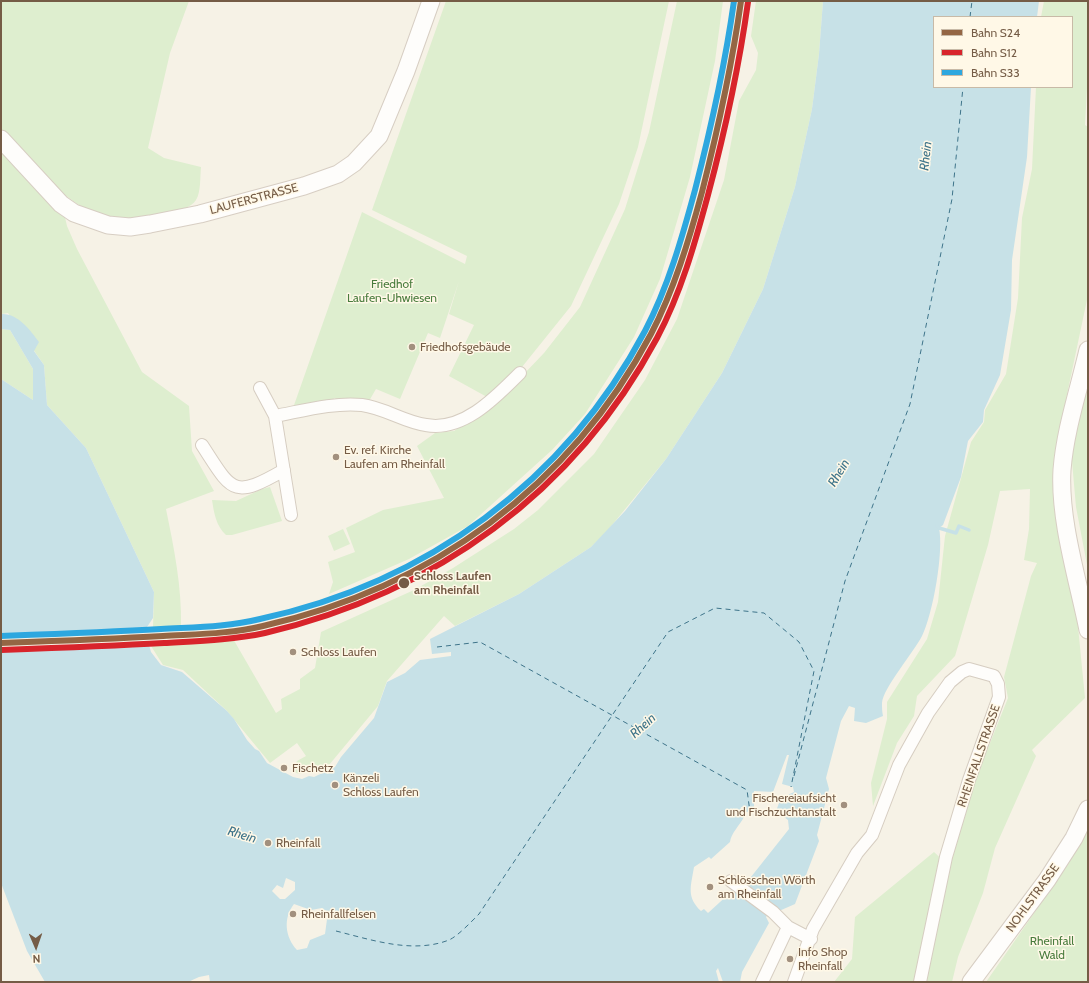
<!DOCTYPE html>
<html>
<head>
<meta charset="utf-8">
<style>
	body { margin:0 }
	#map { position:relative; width:1089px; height:983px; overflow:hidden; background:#f6f2e6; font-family:Cabin,sans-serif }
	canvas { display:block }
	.frame { position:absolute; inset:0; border:2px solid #755c46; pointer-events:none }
	.legend { position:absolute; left:933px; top:16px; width:140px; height:72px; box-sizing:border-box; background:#fff8e7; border:1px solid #c8baa7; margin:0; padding:5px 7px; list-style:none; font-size:12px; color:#755c46 }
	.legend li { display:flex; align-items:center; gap:8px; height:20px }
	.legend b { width:20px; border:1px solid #c8baa7 }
	.north { position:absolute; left:16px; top:927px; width:40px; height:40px; -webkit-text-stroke:3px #fff8e7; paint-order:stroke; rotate:178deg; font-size:11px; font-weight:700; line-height:16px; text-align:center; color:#755c46 }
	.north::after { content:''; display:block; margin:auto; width:14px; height:18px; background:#755c46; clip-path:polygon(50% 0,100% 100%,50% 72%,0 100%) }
</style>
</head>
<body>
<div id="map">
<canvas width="1089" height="983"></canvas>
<div class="frame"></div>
<ul class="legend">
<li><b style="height:5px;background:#946644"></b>Bahn S24</li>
<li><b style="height:5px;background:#d8242b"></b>Bahn S12</li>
<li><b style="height:5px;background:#2da7df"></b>Bahn S33</li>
</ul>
<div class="north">N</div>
</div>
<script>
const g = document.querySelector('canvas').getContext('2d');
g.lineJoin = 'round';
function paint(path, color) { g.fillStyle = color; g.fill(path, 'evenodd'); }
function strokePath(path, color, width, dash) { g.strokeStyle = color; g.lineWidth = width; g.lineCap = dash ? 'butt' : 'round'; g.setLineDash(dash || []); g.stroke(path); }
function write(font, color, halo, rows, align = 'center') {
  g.font = font + ' Cabin,sans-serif'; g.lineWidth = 3; g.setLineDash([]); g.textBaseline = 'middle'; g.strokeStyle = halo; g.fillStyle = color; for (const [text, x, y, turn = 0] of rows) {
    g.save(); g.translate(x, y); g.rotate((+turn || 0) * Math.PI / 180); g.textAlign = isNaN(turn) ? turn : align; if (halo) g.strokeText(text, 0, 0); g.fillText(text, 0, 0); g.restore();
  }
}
const green = new Path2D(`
	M1 1H189L170 53 148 148 164 158 201 167C200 176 201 192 196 200 187 215 134 219 117 218 109 217 98 214 90 211 78 206 69 197 59 191L67 226 77 249 142 372 189 406 192 451 214 491 166 509C174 548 182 587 181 627H153L154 592 86 448 47 405 44 365 8 313 1 314Z
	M446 1H669L638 147 619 204 571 306 522 367 487 397 449 376 474 325 449 314 459 281 440 338 428 333 400 399 376 389 369 401 340 402 335 398 329 401 293 408 362 212 465 264 467 256 372 210Z
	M677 1H723L715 61 690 177 660 279 634 337 585 414 552 450 468 526 409 559 329 594 333 582 328 562 355 552 346 528 383 510 444 498 417 446 435 433 454 431 502 397 544 353 580 307 625 209 649 132Z
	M756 1H823L819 54 812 109 795 187 763 289 722 373 666 459 604 535 591 547 519 594 455 626 444 616 387 681 378 706 329 765 299 774 292 771 297 761 306 756 297 743 270 763 227 711 183 670 163 665 151 646 168 645 169 641 232 637 276 713 282 709 281 699 300 689V679L315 668 321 632 414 590 453 568 514 529 538 510 594 454 645 380 677 319 724 180 739 101 756 70 758 53 751 36Z
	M1044 1H1088V70L1085 125 1088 127V295L1057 442 1056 475 1075 596 1085 698 1032 750 1036 756 995 848 983 893 958 957 952 982H834L852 959 855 917 934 852 949 866 974 783 1008 698 1004 677 1031 576 1037 563 1024 560 1029 529 1030 489 1000 491 988 545 955 656 917 696 914 716 897 743 873 806 871 783 887 719V702L927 639 938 602 945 536 971 442 984 422 985 410 1006 374 1018 298 1022 218 1032 169 1036 87H1072V17H1041Z
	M1 329 10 330 33 369V400L1 379Z
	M1088 376V570L1076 507 1071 450Z
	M270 487 282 521 232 535H226C216 526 214 513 212 500L236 501 262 489Z
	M343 529 350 544 334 551 328 536Z
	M1088 821V982H986L1069 863Z`);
const water = new Path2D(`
	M823 1H1039L1037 17H934V87H1031L1027 157 1012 260 1011 310 1000 375 984 410 983 422 968 441 961 477 943 525 939 528C944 551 933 614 922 636 914 652 883 688 882 703 882 707 882 712 883 716L866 723 854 721 855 708 849 706 841 721 826 778 829 789 817 835 819 841 795 904 779 911 773 907 766 917 769 923 742 972 740 982H723L718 968 716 971 719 982H210L209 975 199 977 188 982H45L27 951 1 883V379L33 400V369L10 330 1 329V314C18 313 30 330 39 342L34 351 44 365 47 405 86 448 154 592 153 618 147 627V638L151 652 161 665 182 672 227 711 234 719 247 740 255 749 259 751 267 763 293 777 302 779 309 776 314 777 335 767 341 757 374 718 387 682 405 673 420 660 451 656V652L432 654 430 639 519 594 591 547 625 511 666 459 722 373 763 289 795 187 812 109 819 54ZM787 755H789L782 784 793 787 794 792 781 798 776 811 788 820 789 829 747 882 730 891 731 892 708 913 704 909 701 911C686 897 691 886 694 867L709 857 711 859 730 842C731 833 740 825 744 817L739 815 741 807H745L746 812 754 811V791L773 792ZM286 878 295 882V890L285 899H280L272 891 277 885 283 888ZM294 904 311 910 322 908 328 912 325 934 310 940 307 948 297 950C285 937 283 918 294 904Z`);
const pier = new Path2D(`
	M149 629 151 645 1 650V635Z`);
const stream = new Path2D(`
	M937 526 939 528 956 533 959 526 969 530`);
const ferry = new Path2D(`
	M970 17 972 1
	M437 647 480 642 747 790 750 812
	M794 776 845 581 910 404 952 199 963 87
	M336 931C372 940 413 954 449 940 458 936 472 921 479 914L668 632 715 608 764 613 799 642 814 671 791 787`);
const street = new Path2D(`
	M260 388 275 416 291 515
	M275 416C302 411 334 402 362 405 385 408 404 422 426 425 463 432 496 397 520 373
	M202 445C232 491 232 500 284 470
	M731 881 773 912 788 927
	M762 982 788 927 811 939
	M794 982 813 929 857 853 872 835 899 765 928 713 950 682 962 672 969 669 994 676 998 684 999 697 969 780 946 857 920 982`);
const secondary = new Path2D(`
	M1 139 61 204 74 213 108 225 130 227 150 224 200 214 304 186 338 174 354 163 379 136 406 71 431 1
	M1088 350C1079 389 1065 430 1062 470 1059 520 1078 580 1088 630
	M971 982 1047 880 1074 838 1088 809`);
const rail1 = new Path2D(`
	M1 643C55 641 109 639 163 636 196 634 230 634 263 626 431 588 570 487 651 334 674 290 689 240 702 192 718 129 732 65 741 1`);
const rail2 = new Path2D(`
	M1 650C56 648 110 646 164 643 198 641 232 640 265 633 435 593 574 493 657 338 681 293 695 243 708 195 725 131 739 67 748 2`);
const rail3 = new Path2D(`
	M1 636C54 634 108 632 161 629 194 627 227 627 260 619 426 583 565 482 645 331 668 287 682 238 695 190 711 128 725 65 734 1`);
const markers = [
	[412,347,4,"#a2907e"],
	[336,457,4,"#a2907e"],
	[404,583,6,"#755c46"],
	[293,652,4,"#a2907e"],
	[284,768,4,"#a2907e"],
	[335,785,4,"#a2907e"],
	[844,805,4,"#a2907e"],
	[268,843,4,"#a2907e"],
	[710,887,4,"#a2907e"],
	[293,914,4,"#a2907e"],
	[790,959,4,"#a2907e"]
];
const streetNames = [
	["LAUFERSTRASSE",254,199,-15],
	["RHEINFALLSTRASSE",979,756,-71],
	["NOHLSTRASSE",1033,898,-54]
];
const parkNames = [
	["Friedhof",392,284],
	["Laufen-Uhwiesen",392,298],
	["Rheinfall",1052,941],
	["Wald",1052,955]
];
const poiNames = [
	["Friedhofsgebäude",420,347],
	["Ev. ref. Kirche",344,450],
	["Laufen am Rheinfall",344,464],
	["Schloss Laufen",301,652],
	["Fischetz",292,768],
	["Känzeli",343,778],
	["Schloss Laufen",343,792],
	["Fischereiaufsicht",836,798,"right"],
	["und Fischzuchtanstalt",836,812,"right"],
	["Rheinfall",276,843],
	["Schlösschen Wörth",718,880],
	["am Rheinfall",718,894],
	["Rheinfallfelsen",301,914],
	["Info Shop",798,952],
	["Rheinfall",798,966]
];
const stopNames = [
	["Schloss Laufen",414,576],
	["am Rheinfall",414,590]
];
const waterNames = [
	["Rhein",926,156,-84],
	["Rhein",839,473,-59],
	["Rhein",643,726,-42],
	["Rhein",242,835,17]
];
paint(green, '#deeecf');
paint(water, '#c7e1e7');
paint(pier, '#f6f2e6');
strokePath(stream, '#c7e1e7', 3.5);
strokePath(ferry, '#3e748a', 1, [5, 4]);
strokePath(street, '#d6cdc1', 14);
strokePath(secondary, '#d7cec3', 19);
strokePath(street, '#fefdfb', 12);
strokePath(secondary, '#fefdfb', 17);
strokePath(rail1, '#946644', 6);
strokePath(rail2, '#d8242b', 6);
strokePath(rail3, '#2da7df', 6);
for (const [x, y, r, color] of markers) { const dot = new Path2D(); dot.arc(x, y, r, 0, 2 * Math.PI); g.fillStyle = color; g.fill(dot); strokePath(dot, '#fff8e7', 1.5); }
write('12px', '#755c46', '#fff8e7', streetNames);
write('12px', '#497c3d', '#fff8e7', parkNames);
write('12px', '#755c46', '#fff8e7', poiNames, 'left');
write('bold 12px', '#755c46', '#fff8e7', stopNames, 'left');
write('italic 13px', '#3e748a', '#fff8e7', waterNames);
</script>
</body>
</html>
